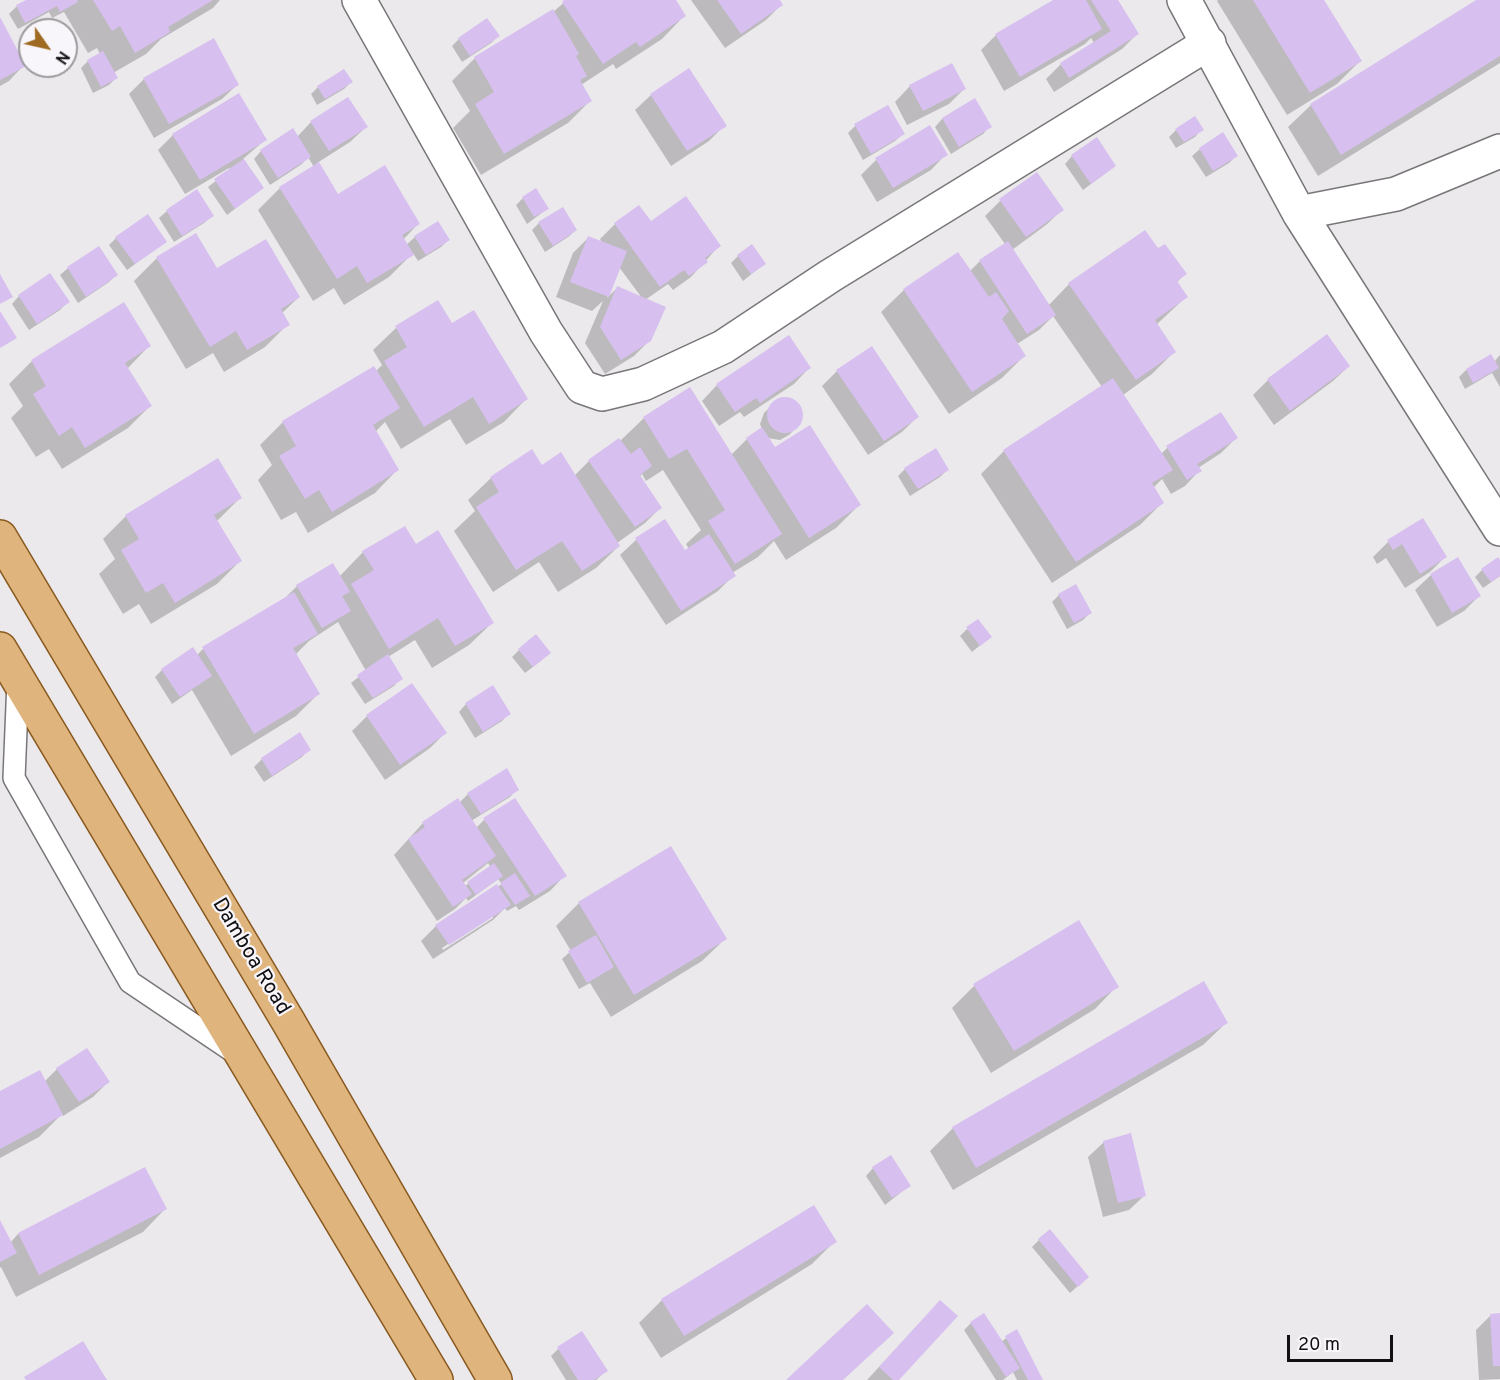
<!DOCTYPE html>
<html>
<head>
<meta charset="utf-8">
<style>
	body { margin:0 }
	#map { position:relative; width:1500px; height:1380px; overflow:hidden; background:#ebe9ec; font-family:Overpass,sans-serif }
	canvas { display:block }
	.north { position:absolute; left:18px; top:18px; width:60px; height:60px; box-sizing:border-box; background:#f8f6fa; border:2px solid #9c9a9d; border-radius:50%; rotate:124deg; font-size:16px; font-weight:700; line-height:24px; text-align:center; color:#111012 }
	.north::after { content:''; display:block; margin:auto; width:21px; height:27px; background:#9e6a21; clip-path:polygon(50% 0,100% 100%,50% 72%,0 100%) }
	.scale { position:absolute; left:1287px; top:1335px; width:106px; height:27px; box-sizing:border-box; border:3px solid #111012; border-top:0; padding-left:8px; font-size:18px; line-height:21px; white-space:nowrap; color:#111012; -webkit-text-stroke:4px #f8f6fa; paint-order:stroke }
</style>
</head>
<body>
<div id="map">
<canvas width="1500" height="1380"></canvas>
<div class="north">N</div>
<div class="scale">20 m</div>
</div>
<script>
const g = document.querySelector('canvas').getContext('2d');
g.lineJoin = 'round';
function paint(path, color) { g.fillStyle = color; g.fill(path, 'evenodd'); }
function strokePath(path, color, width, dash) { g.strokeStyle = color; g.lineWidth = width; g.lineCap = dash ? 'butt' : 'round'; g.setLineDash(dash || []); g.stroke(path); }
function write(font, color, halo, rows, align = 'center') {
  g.font = font + ' Overpass,sans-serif'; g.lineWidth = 4.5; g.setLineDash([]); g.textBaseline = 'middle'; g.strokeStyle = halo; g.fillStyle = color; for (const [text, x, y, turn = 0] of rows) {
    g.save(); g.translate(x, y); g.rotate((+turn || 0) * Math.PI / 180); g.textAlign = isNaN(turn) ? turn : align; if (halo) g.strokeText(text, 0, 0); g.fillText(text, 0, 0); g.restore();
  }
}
const shadow = new Path2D(`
	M29 0H220L213 8 161 39 146 54 113 73 116 78 109 85 93 93 81 68 88 61 100 54 97 48 88 53 64 12 52 18 49 12 18 29 9 14 17 6Z
	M567 0H674L684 16 662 39 616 69 613 64 581 85 590 101 568 123 481 175 453 128 470 111 452 81 475 58 553 12Z
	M691 0H778L781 5 766 20 725 48Z
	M1056 0H1116L1137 34 1122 49 1054 92 1046 79 1061 64 1094 43 1091 38 1085 44 1004 91 981 50 996 35Z
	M1218 0H1322L1360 61 1337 84 1287 115 1217 1Z
	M1479 0H1500V63L1318 176 1288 127 1311 105Z
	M0 20 24 65 9 81 0 86Z
	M498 36 491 43 462 62 452 46 459 39Z
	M689 70 725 125 709 141 671 166 635 110 651 95Z
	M144 79 238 84 222 99 154 138 129 94Z
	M351 82 344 89 317 105 311 94 318 87Z
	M910 86 964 89 949 104 907 125 895 102Z
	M975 100 990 126 983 134 951 154 935 127 942 119Z
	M887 107 903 134 895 141 863 160 848 133 855 126Z
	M311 122 366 127 350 142 317 163 338 196 418 224 403 240 406 245 415 237 438 223 448 240 441 247 418 261 413 253 389 277 344 305 334 288 313 301 258 210 280 188 314 167 308 157 302 164 270 185 254 159 261 151 293 131 297 137Z
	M1202 129 1195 137 1176 148 1169 137 1176 130Z
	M1223 134 1236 156 1229 163 1206 177 1192 156 1200 149Z
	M173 135 265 140 243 159 262 188 227 215 208 187 230 170 229 168 185 194 158 150Z
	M946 154 931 170 877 202 861 175 876 160Z
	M1072 156 1115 166 1083 190 1065 164Z
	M523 198 547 209 527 224 516 205Z
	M1000 201 1062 210 1046 225 1012 250 1048 306 1069 284 1158 250 1185 274 1176 283 1186 297 1156 325 1174 352 1152 374 1123 395 1161 454 1167 448 1220 414 1236 438 1221 453 1198 468 1200 470 1185 486 1171 494 1162 479 1153 488 1162 503 1140 525 1052 583 981 474 1004 451 1102 387 1053 316 1039 330 1017 344 1024 356 1002 378 949 414 881 312 904 290 970 271 980 261 1005 244 985 216Z
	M167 211 212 216 204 223 174 242 159 218Z
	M539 223 576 230 568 237 545 252 532 230Z
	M650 223 719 246 691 277 673 290 668 284 645 300 650 340 634 356 605 374 585 343 603 301 592 311 556 297 573 253 589 237 602 243 600 239 615 224ZM619 267 642 298 617 288 607 298Z
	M196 235 217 270 299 297 281 314 288 324 265 347 224 372 213 353 186 369 134 281 156 259Z
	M116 238 165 242 127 270 109 245Z
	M98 248 116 275 109 282 78 303 60 275 68 268Z
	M738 256 764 264 743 281 731 263Z
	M19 296 68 302 60 310 29 330 12 304Z
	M123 304 149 346 127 369 150 406 128 428 62 469 49 449 36 457 11 418 23 406 9 384 31 362Z
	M396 328 526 399 504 422 466 445 450 419 401 449 385 422 376 431 397 470 375 493 308 533 296 512 281 520 258 480 272 465 260 445 283 422 376 371 382 365 373 350Z
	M1327 336 1349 366 1333 381 1274 425 1253 395 1268 380Z
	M789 337 809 368 794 384 744 417 740 412 719 426 702 401 717 385Z
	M1500 355V387L1492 373 1465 389 1459 377 1466 370 1494 362Z
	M837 371 917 417 902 432 868 455 822 386Z
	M690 389 731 455 747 439 762 429 760 424 764 413 772 405 781 399H787L797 403 802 412 800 422 797 427 789 435 780 440 767 438 774 449 859 505 836 528 786 560 774 541 758 557 732 573 734 575 718 591 666 625 620 555 636 540 664 521 684 552 689 549 686 544 701 530 663 470 646 481 642 474 639 477 660 508 645 523 617 543 619 546 596 568 558 592 539 562 493 592 454 531 475 511 468 500 491 478 541 467 574 476 589 461 620 441 644 418Z
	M217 460 240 498 216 522 240 561 217 584 151 624 139 604 123 614 99 574 115 559 103 539 126 516Z
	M905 469 947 470 940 477 910 496 898 476Z
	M1423 520 1445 557 1430 572 1405 588 1386 558 1377 564 1373 557 1388 542Z
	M415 546 492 623 469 645 432 668 415 640 388 657 401 678 394 686 365 704 351 683 366 671 338 622 309 641 295 655 318 694 296 716 231 756 192 690 172 704 155 677 162 670 197 655 203 649 282 601 297 586 339 577 363 552Z
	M1500 562V576L1483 588 1475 577 1482 570Z
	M1431 575 1479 596 1464 611 1437 627 1415 590Z
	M1059 595 1090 613 1083 620 1067 629 1052 602Z
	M967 629 990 637 972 652 960 636Z
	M519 650 542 660 525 673 512 657Z
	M466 704 509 713 502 721 475 738 459 712Z
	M367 716 445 733 430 748 385 780 352 731Z
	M300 734 309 749 302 757 264 782 254 767 262 759Z
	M517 789 510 797 471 821 476 828 484 820 514 800 565 875 550 891 519 910 516 906 507 911 505 908 493 920 433 959 421 941 436 926 502 884 498 879 468 901 466 898 455 909 437 921 394 855 423 823 459 803 468 794ZM488 863 491 868 465 886 463 883ZM493 914V918L443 950 442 948Z
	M579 903 725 939 702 961 611 1017 590 983 579 989 562 959 571 951 556 926Z
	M974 986H1117L1095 1009 991 1073 952 1008Z
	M1226 1023 1203 1045 953 1190 930 1151 953 1128Z
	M57 1069 108 1082 93 1097 63 1116 62 1114 39 1137 0 1158V1093L44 1082Z
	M1104 1142 1145 1195 1129 1210 1103 1217 1088 1157Z
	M873 1168 909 1186 885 1205 866 1176Z
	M145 1169 165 1209 143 1232 16 1297 1 1267 0 1268V1224L10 1243 18 1234Z
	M1039 1240 1080 1284 1070 1293 1032 1247Z
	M835 1241 812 1264 661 1358 639 1323 662 1300Z
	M1500 1314V1379L1479 1380 1476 1330 1491 1315Z
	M925 1317 897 1380H867Z
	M971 1323 1001 1342 1016 1331 1042 1380H1017L1013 1372 1003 1380H996L964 1330Z
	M581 1333 606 1371 596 1380H566L551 1356 558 1349Z`);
const building = new Path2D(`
	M26 0H77L78 2 60 12 57 6 25 23 16 5Z
	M93 0H213L168 27 170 32 135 53 120 26 112 31Z
	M564 0H676L686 16 640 47 636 42 603 64 562 2Z
	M717 0H780L783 5 741 34Z
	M1053 0H1086L1102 29 1020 77 995 34Z
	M1091 0H1118L1139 34 1069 78 1060 63 1111 31Z
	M1253 0H1324L1362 61 1310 93Z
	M1476 0H1500V56L1341 155 1310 104Z
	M553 9 579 54 576 56 587 76 580 80 592 101 504 154 475 104 494 92 474 57Z
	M0 17 26 66 0 80Z
	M487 18 500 36 470 56 458 38Z
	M214 38 239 85 169 124 143 78Z
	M103 51 118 78 101 87 87 60Z
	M952 63 966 89 923 111 909 85Z
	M689 68 727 126 687 151 650 94Z
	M344 69 353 82 325 99 317 86Z
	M239 93 267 140 200 180 172 134Z
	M348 97 368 127 329 151 310 121Z
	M975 98 992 127 959 147 942 118Z
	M888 105 905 134 871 154 854 124Z
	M1195 116 1204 130 1184 142 1175 129Z
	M930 125 948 155 893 188 875 158Z
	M293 128 311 157 278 178 260 150Z
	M1223 132 1238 156 1213 171 1199 148Z
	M1097 137 1116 166 1091 184 1071 155Z
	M244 159 264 188 235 209 214 179Z
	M319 162 338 194 385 165 420 224 402 235 414 255 367 283 357 266 337 279 279 187Z
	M1037 172 1064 210 1026 237 999 199Z
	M536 188 549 209 534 217 522 197Z
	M197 189 214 216 182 236 166 210Z
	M686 196 721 246 705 258 708 262 689 276 684 270 660 287 614 223 639 205 651 221Z
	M563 207 577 230 553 246 538 222Z
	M148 214 167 242 135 264 115 237Z
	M438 221 450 240 426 255 414 236Z
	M1145 230 1158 248 1165 244 1187 274 1177 281 1188 297 1155 320 1176 352 1136 380 1068 283Z
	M196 233 217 268 266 239 300 297 281 309 290 325 247 350 236 331 210 347 156 257Z
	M588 236 627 251 609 297 570 282Z
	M1008 241 1056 315 1027 334 979 260Z
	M752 244 766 264 751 274 737 255Z
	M99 246 118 275 86 297 67 267Z
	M958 252 989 297 996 292 1009 311 1002 319 1026 356 972 392 903 289Z
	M50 273 70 302 37 324 18 295Z
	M0 274 13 297 0 304Z
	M617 286 666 307 651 341 621 360 600 327Z
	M438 300 452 323 474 310 528 399 489 424 473 397 424 427 384 361 407 347 395 326Z
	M124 302 151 346 125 363 152 406 85 448 72 427 59 436 33 394 46 386 31 360Z
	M0 311 17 338 0 348Z
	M1327 334 1350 366 1290 411 1267 379Z
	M789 335 811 368 760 403 756 398 735 412 716 384Z
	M872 346 919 417 884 441 836 370Z
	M1491 354 1499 368 1473 383 1466 369Z
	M374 366 400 408 373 425 399 470 332 512 319 490 305 499 279 456 296 446 282 421Z
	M1113 378 1173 470 1152 483 1164 503 1076 562 1003 450Z
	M690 387 782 534 735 564 708 521 725 510 687 449 669 459 643 417Z
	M767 415a18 18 0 1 1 36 0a18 18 0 1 1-36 0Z
	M1221 412 1238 438 1197 464 1202 471 1187 480 1166 446Z
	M810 425 861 505 809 538 746 438 762 427 775 447Z
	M619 438 631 454 640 447 652 466 640 475 662 508 635 527 588 460Z
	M936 448 949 470 918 489 904 468Z
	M532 449 542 465 561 452 620 546 582 571 562 541 516 570 476 507 499 492 490 477Z
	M218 458 242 498 214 515 242 561 175 603 163 583 146 593 121 550 139 539 125 515Z
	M1423 518 1447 557 1420 574 1402 544 1393 550 1387 540Z
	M665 519 685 550 709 534 736 576 681 611 635 538Z
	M405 526 416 544 438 530 494 623 455 646 438 618 389 649 351 584 374 570 362 551Z
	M1458 557 1481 596 1452 613 1430 574Z
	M1498 557 1500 560V576L1491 582 1481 569Z
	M333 563 350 592 342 596 351 611 322 628 296 585Z
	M1076 584 1092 613 1074 623 1058 594Z
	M294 592 318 634 293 648 320 694 254 734 202 647Z
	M978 619 992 637 980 646 966 627Z
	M536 634 551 653 533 667 518 649Z
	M193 647 212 676 180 697 161 669Z
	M388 654 403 679 373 698 357 675Z
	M412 683 447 733 400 765 366 715Z
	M493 685 511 714 483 732 465 703Z
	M300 732 311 750 272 776 261 758Z
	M507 768 519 790 481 814 467 793Z
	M458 798 496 856 462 880 472 894 453 907 408 839 425 827 422 822Z
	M515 798 567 876 535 896 483 818Z
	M671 846 727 939 634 995 578 902Z
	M494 863 503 876 476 895 467 882Z
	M515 873 530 896 515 905 500 883Z
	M497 884 511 905 449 945 435 925Z
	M1079 920 1119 987 1014 1051 973 984Z
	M596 935 614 967 587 983 568 951Z
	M1204 981 1228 1023 976 1168 952 1127Z
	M87 1048 110 1082 79 1102 56 1068Z
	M40 1070 63 1115 0 1149V1091Z
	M1131 1133 1146 1196 1118 1203 1103 1141Z
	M891 1155 911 1186 892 1198 872 1167Z
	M145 1167 167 1209 39 1275 18 1233Z
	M814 1205 837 1242 684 1336 661 1299Z
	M0 1220 17 1253 0 1262Z
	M1050 1229 1089 1277 1078 1287 1038 1239Z
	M940 1300 958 1316 899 1380H893L879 1367Z
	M867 1304 894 1333 843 1380H786Z
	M984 1313 1020 1368 1006 1377 970 1322Z
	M1500 1313V1366H1493L1490 1314Z
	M1017 1329 1043 1380H1028L1005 1336Z
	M582 1331 608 1371 594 1380H578L557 1347Z
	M83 1341 107 1380H26L24 1377Z`);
const lane = new Path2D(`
	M18 681 14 778 130 982 237 1054`);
const street = new Path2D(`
	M359 0 546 332 582 387 602 394 643 384 723 347 830 276 1209 43
	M1184 0 1299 213 1500 529
	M1299 213 1396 194 1500 151`);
const primary = new Path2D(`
	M0 537 288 1021 495 1380
	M0 649 436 1380`);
const streetNames = [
	["Damboa Road",250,957,59]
];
paint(shadow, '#0003');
paint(building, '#d7bff0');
strokePath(lane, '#787679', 24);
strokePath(street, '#787679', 36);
strokePath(primary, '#895a20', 36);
strokePath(lane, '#fff', 21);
strokePath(street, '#fff', 33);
strokePath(primary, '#dfb47d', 33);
write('21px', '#111012', '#f8f6fa', streetNames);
</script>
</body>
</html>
